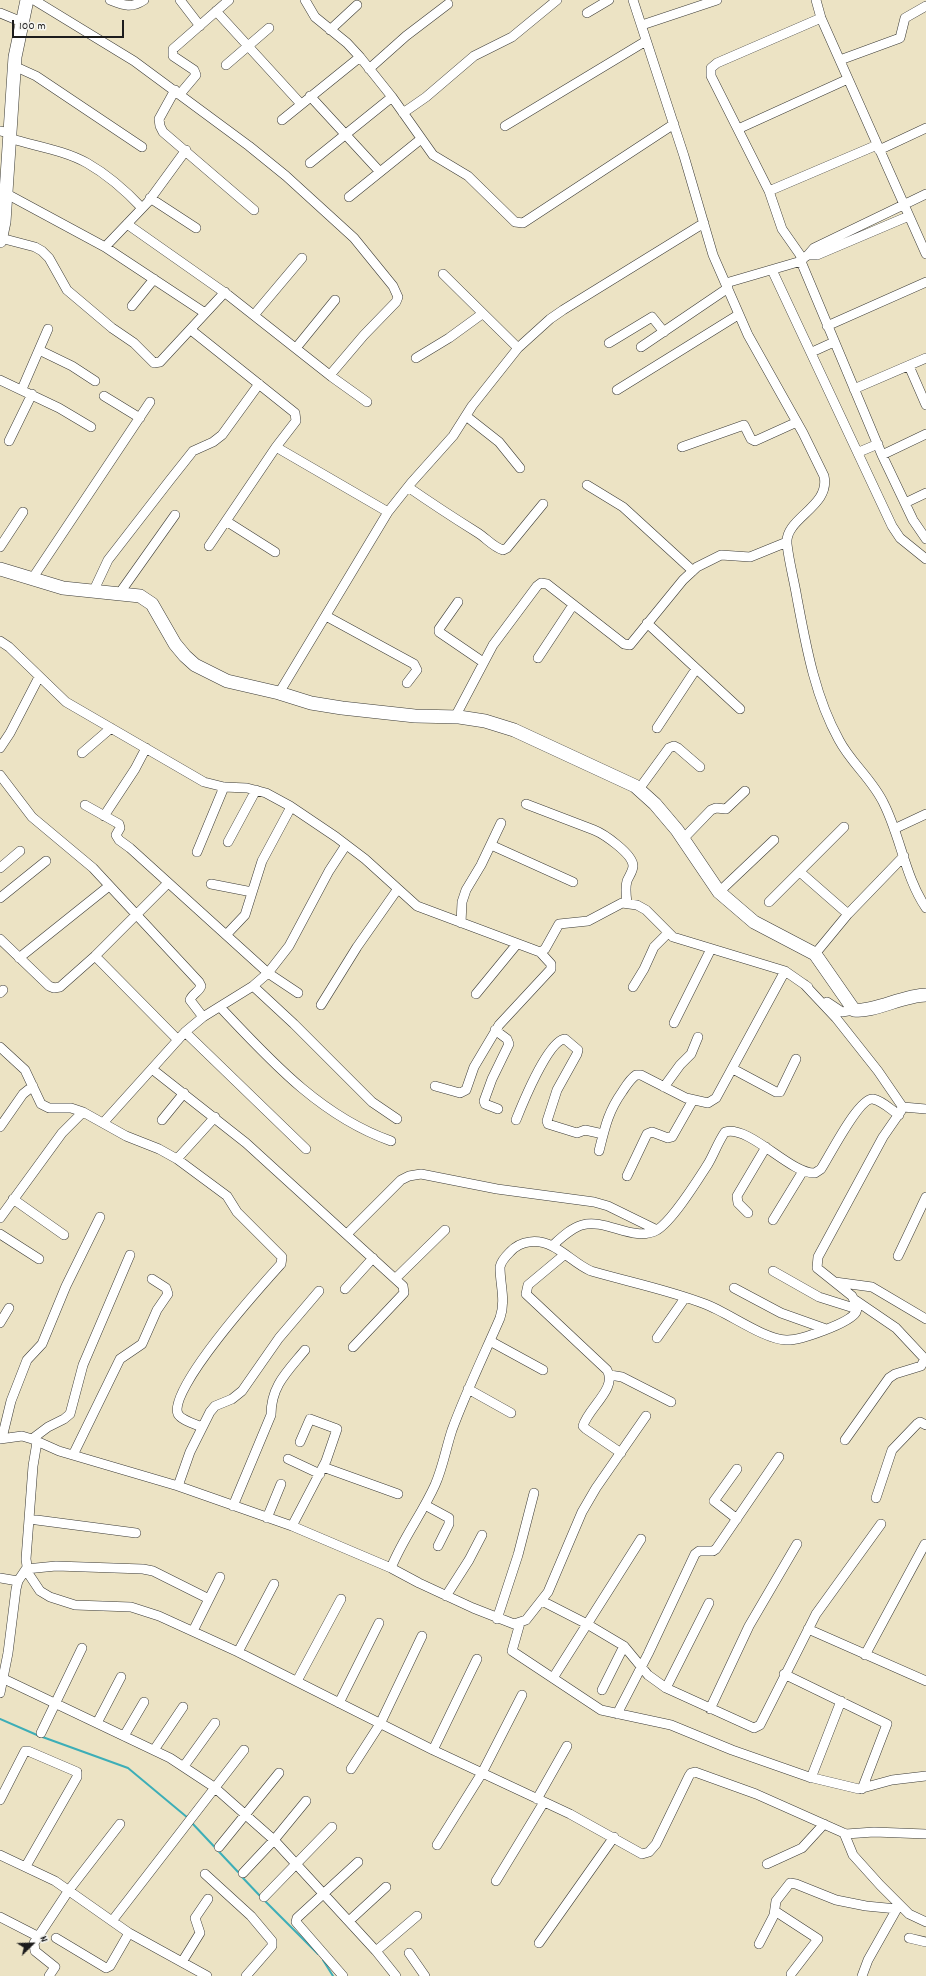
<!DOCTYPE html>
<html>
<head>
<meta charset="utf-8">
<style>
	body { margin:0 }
	#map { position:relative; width:926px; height:1976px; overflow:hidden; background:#ece3c4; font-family:Dekko,sans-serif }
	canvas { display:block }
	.north { position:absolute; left:12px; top:1924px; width:40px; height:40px; -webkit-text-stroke:3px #f6f6f2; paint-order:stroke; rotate:67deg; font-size:11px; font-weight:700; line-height:16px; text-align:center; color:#1c1c1c }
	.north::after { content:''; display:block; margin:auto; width:14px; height:18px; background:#1c1c1c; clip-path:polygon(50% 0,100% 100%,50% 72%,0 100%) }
	.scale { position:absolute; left:12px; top:20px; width:112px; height:18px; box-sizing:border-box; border:2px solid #1c1c1c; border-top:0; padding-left:5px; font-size:12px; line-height:14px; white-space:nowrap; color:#1c1c1c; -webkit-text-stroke:3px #f6f6f2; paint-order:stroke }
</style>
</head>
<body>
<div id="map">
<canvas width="926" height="1976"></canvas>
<div class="north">N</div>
<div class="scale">100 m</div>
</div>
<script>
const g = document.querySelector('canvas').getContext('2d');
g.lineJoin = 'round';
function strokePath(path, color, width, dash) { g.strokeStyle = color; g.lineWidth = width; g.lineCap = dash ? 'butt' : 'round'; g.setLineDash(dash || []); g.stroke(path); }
const stream = new Path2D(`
	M0 1719 37 1735 128 1768 188 1818
	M192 1823 239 1873
	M242 1877 261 1897
	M264 1900 318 1954
	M323 1960 333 1976`);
const street = new Path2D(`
	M34 0 134 61 249 146 286 176 354 238 393 286 398 297 396 302 364 335 330 375
	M110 0C123 5 131 9 144 0
	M180 0 200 26
	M305 0 315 17 347 43 360 57 392 97 433 155 468 176 515 222 523 223 674 124
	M633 0 684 156 713 255 748 335 803 433 824 476C831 507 784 518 787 544 789 562 794 580 797 598 806 646 815 697 839 740 851 763 873 780 884 804 901 838 905 877 926 908
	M816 0 821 18 926 254
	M216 11 301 104
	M0 13 22 22
	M587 13 609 0
	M642 25 717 0
	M330 30 357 5
	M840 60 900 38 905 18 926 6
	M226 65 269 28
	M14 66 36 76 142 147
	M369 69 406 36 448 4
	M175 90 159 119 160 126 163 132 254 210
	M180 94 196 75 194 70 173 56V49L229 0
	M310 96 380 172
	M403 113 426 97 474 56 512 37 557 0
	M282 120 360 57
	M505 126 646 41
	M738 129 848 79
	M0 131 9 133
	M9 138C34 146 64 150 87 163 108 175 126 191 142 208
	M879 150 926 128
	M310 163 392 97
	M769 191 877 145
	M5 193 105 247 205 313
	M349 197 421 139
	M150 198 196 228
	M127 224 228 295 332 377 367 402
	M1 238 35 247 42 251 49 258 67 290 112 328 134 343 154 363 160 362 225 292
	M105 247 148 202 186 150
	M808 255H817L909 216
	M803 259 782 229 769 191 711 76V68L717 63 821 18
	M799 261 808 255 814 248 926 194
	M772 270 892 526 900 538 926 559
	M443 274 518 348
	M726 283 798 262 802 264 882 455 913 520 926 539
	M132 306 154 279
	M254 315 302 258
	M827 326 926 282
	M191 330 295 413 296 421 276 447 209 546
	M609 343 652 317 664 332
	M641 347 728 288
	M296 348 335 300
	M39 350 72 366 95 381
	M812 352 834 342
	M416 358 449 338 482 314
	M909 366 926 405
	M0 380 59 408 91 427
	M22 389 48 329
	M854 389 926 358
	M617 390 738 315
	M104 396 140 418
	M466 416 499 442 520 468
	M9 441 32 394
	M276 447 388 512
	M682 447 744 425 751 439 755 441 797 422
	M859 452 878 444
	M882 455 926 434
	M587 485 623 507 693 571
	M408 487C431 503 454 518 478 533 486 538 493 547 503 550L507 548 543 504
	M905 503 926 493
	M226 521 275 552
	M0 547 23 512
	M32 579 150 402
	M93 592 108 560 170 480 193 451 213 442 222 435 259 384
	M119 594 175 515
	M458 602 439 629V632L483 662
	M326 616 414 664 417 670 407 683
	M647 623 740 709
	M0 641 9 647 66 702 204 782 224 787 247 788 266 793 290 806 336 837 365 859 417 906 540 952 545 949 559 924 588 921 622 903 637 905 646 910 673 937 785 971 808 987
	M538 658 573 605
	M279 693 388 512 411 483 453 436 472 406 518 348 550 319 563 310 704 223
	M455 717 493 645 537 586 541 583 547 584 624 644 630 645 683 580 697 567 721 555 750 557 787 542
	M657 728 696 669
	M0 748 10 733 39 677
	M82 753 111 728
	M0 775 32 817 93 868 199 982 201 986C199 992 192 994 190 1000L203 1017
	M639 789 669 748 674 746 678 748 700 767
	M526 804 594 830C604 834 633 854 633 866 633 871 629 876 627 881 625 888 626 895 627 903
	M85 805 119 824 120 828 116 835 119 840 130 848 268 973 298 993
	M104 816 135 769 146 748
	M894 829 926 814
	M683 839 711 810 716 808 726 809 745 791
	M228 842 256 790
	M491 845 573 882
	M197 852 224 787
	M0 868 20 851
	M800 872 848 914
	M211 884 252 892
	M719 892 774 840
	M0 898 46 861
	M769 902 844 827
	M461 923 462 902 466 890 481 865 501 823
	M226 935 245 915 262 861 291 807
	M0 939 49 986 54 988 60 987 95 956 168 883
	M815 954 848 914 904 856
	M95 956 178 1040
	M19 958 109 886
	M253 986 294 1024 372 1102 397 1119
	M633 987 644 969 654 947 668 933
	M0 993 3 990
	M476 994 517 944
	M827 1002 842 1012 854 1010
	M321 1005 357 947 397 890
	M220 1007C270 1060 320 1116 391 1141
	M674 1023 711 949
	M495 1030 507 1039 509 1044 492 1079 484 1101 485 1104 498 1109
	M185 1032 306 1149
	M0 1047 25 1070 41 1104 49 1108H71L83 1112 126 1136 159 1149 177 1159 227 1196 237 1212 282 1257 281 1264C263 1284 167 1390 178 1414 181 1420 195 1424 202 1427
	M152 1069 246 1143 403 1286 404 1293 353 1347
	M733 1069 776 1092H780L796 1059
	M435 1086 460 1093 466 1090 474 1067 499 1025 551 969V964L540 952
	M664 1087 680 1065 691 1054 698 1037
	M903 1107 926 1109
	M162 1120 184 1093
	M516 1120C522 1105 548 1040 565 1039L578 1050 577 1054 557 1090 547 1121 548 1124 577 1133 585 1130 603 1134
	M103 1123 185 1032 203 1017 253 986 268 973 289 946 329 871 346 845
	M0 1127 23 1094 33 1086
	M599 1151C605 1127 608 1112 622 1092 626 1086 630 1079 636 1075H641L686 1098 708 1103 716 1098 785 971
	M177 1159 215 1117
	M627 1176 647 1134 652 1132 668 1138 672 1137 693 1100
	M13 1199 64 1235
	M748 1213 738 1203 737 1196 766 1147
	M0 1218 62 1133 83 1112
	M773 1220 803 1171
	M0 1234 39 1259
	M347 1234 401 1180 409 1176 421 1174 497 1189 594 1202 608 1206 657 1230
	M552 1246C561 1238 571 1228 582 1225 606 1218 634 1243 657 1230 673 1220 697 1181 708 1164 714 1154 718 1142 725 1132 750 1125 790 1174 815 1173L821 1169C829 1157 859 1097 873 1099 883 1101 891 1110 899 1115
	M564 1255 528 1285 526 1294 607 1370C618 1388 588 1408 583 1426L586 1429 621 1453
	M898 1256 926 1197
	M773 1271 819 1297 857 1309
	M396 1278 445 1230
	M835 1282 872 1287 926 1319
	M734 1288 781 1313 826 1329
	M345 1289 373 1258
	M0 1323 9 1308
	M657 1338 685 1298
	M490 1341 543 1370
	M610 1375 622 1377 671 1402
	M468 1389 511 1413
	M2 1438 11 1401 27 1360 42 1344 66 1286 100 1217
	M0 1439 22 1436 32 1439 59 1451 178 1486 292 1526 391 1568 419 1583 473 1608 514 1624 526 1620 548 1592 582 1512 596 1488 646 1416
	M32 1439 48 1427 64 1419 70 1414 83 1365 130 1255
	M845 1440 889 1378 895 1374 921 1366 925 1359 896 1328 855 1300
	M37 1442 33 1466 26 1559 28 1573 40 1591 50 1597 75 1605 131 1607 159 1616 238 1652 433 1750 570 1814 642 1854 649 1852 656 1844 689 1776 691 1773 695 1772 756 1794 846 1834 874 1832 926 1834
	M73 1455 120 1359 142 1344 157 1310 168 1294 166 1288 152 1279
	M288 1459 320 1474
	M323 1467 398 1494
	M178 1486 190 1452 210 1412 215 1406 232 1399 242 1391 279 1338 319 1291
	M876 1498 892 1450 917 1424 920 1422 926 1425
	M425 1505 449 1518V1524L438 1546
	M233 1506 271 1415C271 1386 287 1372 305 1350
	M267 1518 281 1484
	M29 1519 136 1533
	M737 1519 714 1501 737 1469
	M292 1526 326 1461 337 1429 310 1419 300 1442
	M391 1568C403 1538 422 1514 435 1485 443 1467 446 1448 452 1430 466 1392 484 1355 500 1318 506 1300 500 1285 500 1267 501 1261 506 1256 510 1252 521 1240 538 1239 552 1246 566 1253 577 1265 591 1271 629 1282 669 1290 705 1304 729 1313 763 1339 786 1340 799 1341 850 1323 856 1312 857 1310 857 1308 857 1306L852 1296 817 1268 818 1257 883 1137 901 1111 902 1106 878 1071 836 1018 804 984
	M0 1578 18 1581
	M446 1596 469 1560 482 1535
	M542 1601 587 1624 624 1646 648 1675 666 1688 754 1728 760 1725 816 1614 881 1524
	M497 1619 518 1555 534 1493
	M520 1623 512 1651 601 1710 671 1725 732 1750 809 1777 859 1789 892 1780 926 1776
	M808 1629 926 1681
	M193 1631 220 1577
	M238 1652 274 1584
	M865 1655 925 1544
	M784 1674 887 1724 862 1789
	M553 1678 641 1539
	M4 1679 170 1758 214 1787 274 1840 376 1951 396 1976
	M297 1681 341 1599
	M666 1688 709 1603
	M602 1690 624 1646
	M0 1693 8 1653 16 1589 18 1581 26 1569 56 1566 143 1569 153 1571 209 1599
	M339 1703 379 1623
	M710 1709 749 1626 797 1544
	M617 1714 648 1654 695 1554 699 1551H713L716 1549 779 1457
	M97 1723 121 1677
	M41 1733 82 1648
	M124 1736 144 1702
	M154 1750 183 1707
	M433 1750 477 1659
	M184 1766 215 1723
	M351 1769 380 1724 422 1636
	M811 1778 841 1701
	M537 1799 567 1746
	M0 1800 25 1751H28L77 1772V1777L26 1866
	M844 1833 853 1855 880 1885 909 1914 926 1922
	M437 1845 482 1773 522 1695
	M219 1847 279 1773
	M0 1855 55 1881 129 1933 207 1976
	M767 1864 802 1848 824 1824
	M243 1873 274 1840 306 1801
	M205 1874 251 1916 272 1941V1946L246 1976
	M496 1881 544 1802
	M264 1897 332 1827
	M775 1911 818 1939 791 1974
	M0 1917 39 1937
	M112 1921 244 1750
	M349 1921 386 1887
	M56 1938 106 1968 110 1966 129 1933
	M909 1938 926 1942
	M539 1943 614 1837
	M759 1944 774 1915 776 1901 790 1883 796 1884 836 1900 866 1906 897 1909
	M376 1951 417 1916
	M409 1953 425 1976
	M182 1962 200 1933 195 1918 208 1899
	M49 1976 55 1967 35 1951 34 1943 69 1890 120 1824
	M343 1976 296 1922 297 1918 358 1862
	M862 1976 868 1960 899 1905`);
const secondary = new Path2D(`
	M0 241 4 222 15 57 27 0
	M0 569 63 588 140 596 152 604 175 644 185 656 195 665 227 681 279 693 311 703 342 708 415 716 459 717 485 721 514 730 635 786 655 804 677 830 719 892 754 922 815 954 854 1010C872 1013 904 995 926 995`);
strokePath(stream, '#3daeb7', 2);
strokePath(street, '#3b3a35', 10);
strokePath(secondary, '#3b3a35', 14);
strokePath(street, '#fff', 9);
strokePath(secondary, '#fff', 13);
</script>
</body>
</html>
